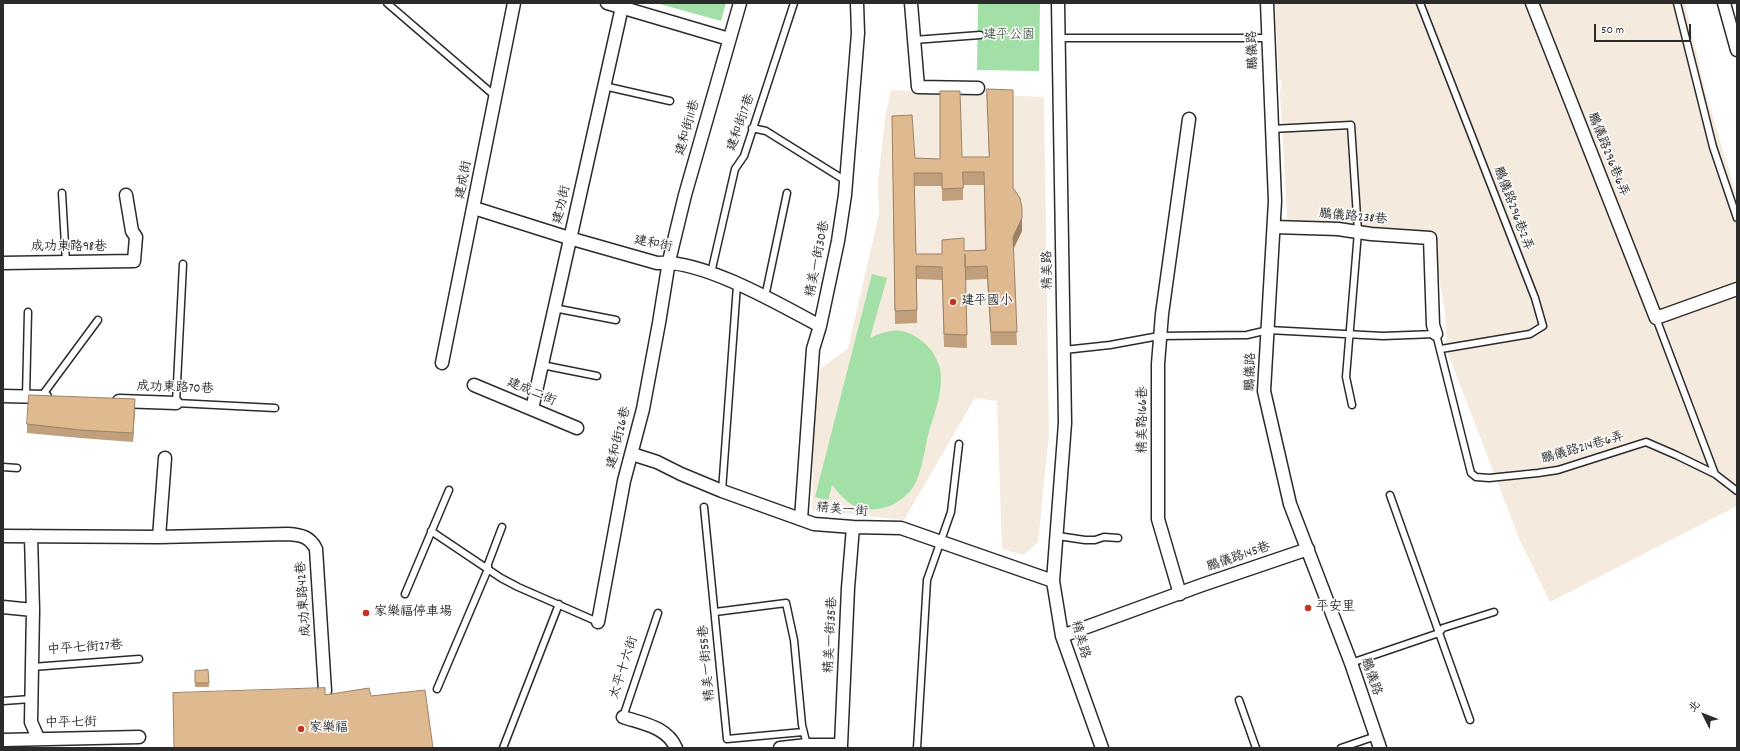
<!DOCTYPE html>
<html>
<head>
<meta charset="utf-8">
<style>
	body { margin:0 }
	#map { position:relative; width:1740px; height:751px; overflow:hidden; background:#fff; font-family:Dekko,"LXGW WenKai TC",sans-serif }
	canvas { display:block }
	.frame { position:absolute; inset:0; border:4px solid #2b2b2b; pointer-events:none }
	.north { position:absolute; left:1684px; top:695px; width:40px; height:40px; -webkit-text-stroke:3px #fff; paint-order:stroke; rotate:312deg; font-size:11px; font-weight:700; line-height:16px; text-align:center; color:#2b2b2b }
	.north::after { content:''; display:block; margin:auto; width:14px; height:18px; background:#2b2b2b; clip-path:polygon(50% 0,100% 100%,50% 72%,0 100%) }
	.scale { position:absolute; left:1594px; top:24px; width:97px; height:18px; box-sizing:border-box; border:2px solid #2b2b2b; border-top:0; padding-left:5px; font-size:12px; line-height:14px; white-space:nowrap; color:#2b2b2b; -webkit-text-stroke:3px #fff; paint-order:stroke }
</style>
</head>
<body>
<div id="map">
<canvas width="1740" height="751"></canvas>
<div class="frame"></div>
<div class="north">北</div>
<div class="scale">50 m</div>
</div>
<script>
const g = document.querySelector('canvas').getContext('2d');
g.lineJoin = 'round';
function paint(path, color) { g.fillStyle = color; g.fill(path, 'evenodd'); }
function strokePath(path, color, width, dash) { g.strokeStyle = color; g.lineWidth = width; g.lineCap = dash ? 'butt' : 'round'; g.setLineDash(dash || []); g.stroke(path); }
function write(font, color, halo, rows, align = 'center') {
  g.font = font + ' Dekko,"LXGW WenKai TC",sans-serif'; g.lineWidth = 3; g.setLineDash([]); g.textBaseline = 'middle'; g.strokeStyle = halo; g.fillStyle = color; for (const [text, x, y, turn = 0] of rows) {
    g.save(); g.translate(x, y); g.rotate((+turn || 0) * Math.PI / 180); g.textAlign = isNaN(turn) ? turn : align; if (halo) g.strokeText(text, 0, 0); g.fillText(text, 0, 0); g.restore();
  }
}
const built = new Path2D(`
	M1275 3H1685L1707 98 1737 196V506L1550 602 1520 541 1447 351 1445 311 1434 251 1435 234H1432L1433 243 1288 233 1280 93 1282 80H1279Z
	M891 90 1044 97 1049 435 1038 542 1024 555 1002 549 997 401 975 398 904 520 812 510 815 373 848 348 879 214 878 182 885 119Z`);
const green = new Path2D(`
	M656 3H726L721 21Z
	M978 3H1040L1039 71 977 70Z
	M872 274 887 278 870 338C879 334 891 329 902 331 923 336 942 357 941 379 941 398 933 417 928 435 925 449 922 469 916 482 905 503 880 515 857 507 846 503 839 493 832 485L828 501 815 497Z`);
const service = new Path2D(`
	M387 3 495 96
	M1420 3 1535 298 1543 326 1530 334 1441 349
	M1677 3 1713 147 1737 218
	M1059 38H1268
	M914 40 980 35
	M604 86 670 101
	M752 128 766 131 846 181
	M1271 129 1351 125 1358 232 1346 377 1352 405
	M62 193 66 262
	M183 264 176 403 275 408
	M711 273 735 169 744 156 794 3
	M765 297 787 193
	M554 308 616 320
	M1656 318 1715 474
	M1064 350 1110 345 1159 336 1247 335 1268 330 1383 336 1436 334 1471 473 1476 477 1489 478 1538 473 1558 470 1646 442 1676 455 1715 474 1737 491
	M542 365 597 376
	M26 396 28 312
	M41 397 98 320
	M3 467 17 468
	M722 491 737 285
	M1390 495 1470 720
	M704 507 727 739 803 732
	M431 531 501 578 518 587 598 622
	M1058 536 1085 540H1095L1104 537 1118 538
	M405 594 449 490
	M715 612 786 603 794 640 802 725 807 745
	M1351 663 1439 633 1443 628 1494 612
	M32 667 139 659
	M437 689 488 569V564L502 527
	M1239 700 1256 748
	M3 701 31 699
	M623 717 658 613
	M503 748 559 604
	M917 748 927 580 951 512 959 444
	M1341 748 1376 736`);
const minor = new Path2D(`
	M607 3 729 39
	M911 3 918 87 978 88
	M1058 3 1065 423 1053 581 1062 636 1102 748
	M1267 3 1275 201 1264 391 1290 504 1351 663 1380 748
	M1532 3 1656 318 1737 289
	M1724 3 1737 50
	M474 208 569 238 657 263C700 258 781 305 820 326
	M1274 227 1338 229 1371 234 1430 238 1433 325 1436 334
	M3 263 134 261 136 237 132 231 126 195
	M442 363 514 3
	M474 385 577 428
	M3 396 45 397
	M119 401 176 403
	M532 409 622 7
	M632 454 657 462 681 474 722 491 814 524 853 527 901 528 1053 581
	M801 519 813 349 820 326 838 241 845 195 858 33 857 3
	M3 536 159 537 288 534C302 535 310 537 316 549L325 691
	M31 536 33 610 31 722 38 738
	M159 537 165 458
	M1180 594 1158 519V364L1162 314 1189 119
	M3 607 33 610
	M598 622 624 481 643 409 659 323 669 261 685 195 740 3
	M1062 636 1202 585 1308 549
	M623 717C644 724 667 727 676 748
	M3 740 139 737
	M841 745 848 588 853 527
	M780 748 807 745H841V748`);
const wall = new Path2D(`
	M987 89 1013 188 1022 231 1013 249 1017 345H991L987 279 965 280 967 348 944 347 942 280 917 279V323L895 324 892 116 915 158 940 159 962 157H989ZM963 185H984L985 250 964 251 942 254H916L914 186H942V201L963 200Z
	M135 408 133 442 80 438 27 433V424Z
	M208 670 209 687H195V671Z`);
const shadedWall = new Path2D(`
	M1022 208V231L1013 250V237Z
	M135 399V408L133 442V433Z`);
const building = new Path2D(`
	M987 89 1013 90V188L1020 198 1022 208V218L1013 237 1017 332H991L987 266 965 267V254L967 335 944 334 942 267 916 266 917 310 895 311 892 116 912 115 915 158 940 159V91H960L962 157H989ZM963 172H984L986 250 964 251V238L942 240V254H916L914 173H942V189L963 188Z
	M29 395 135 399 133 433 80 430 27 424Z
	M208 670 209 683H195V671Z
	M325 688V695L369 688 371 696 425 690 433 748H174L173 693Z`);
const markers = [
	[953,302,4,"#c8321e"],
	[1308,608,4,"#c8321e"],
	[366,613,4,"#c8321e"],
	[301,729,4,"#c8321e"]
];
const parkNames = [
	["建平公園",1009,36]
];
const streetNames = [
	["鵬儀路",1254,50,-92],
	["建和街17巷",742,123,-71],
	["建和街11巷",689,128,-74],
	["鵬儀路296巷6弄",1607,155,68],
	["建成街",465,180,-80],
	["建功街",563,205,-77],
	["鵬儀路296巷2弄",1512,209,69],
	["鵬儀路238巷",1353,218,5],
	["建和街",653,245,11],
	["成功東路98巷",69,248],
	["精美一街30巷",819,259,-79],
	["精美路",1049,270,-91],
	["鵬儀路",1252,372,-88],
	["成功東路70巷",175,389,2],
	["建成二街",531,393,23],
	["精美路166巷",1144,420,-90],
	["建和街26巷",620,438,-76],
	["鵬儀路214巷6弄",1583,449,-16],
	["精美一街",842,511,5],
	["鵬儀路145巷",1239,558,-19],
	["成功東路42巷",305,599,-94],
	["精美一街35巷",832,635,-87],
	["精美路",1079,640,74],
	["中平七街27巷",85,649,-4],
	["精美一街55巷",708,663,-95],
	["太平十六街",625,668,-72],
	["鵬儀路",1370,677,71],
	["中平七街",71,724,-1]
];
const poiNames = [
	["建平國小",961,302],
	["平安里",1316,608],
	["家樂福停車場",374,613],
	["家樂福",309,729]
];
paint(built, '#f5eade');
paint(green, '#a2e0a8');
strokePath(service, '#2b2b2b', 9);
strokePath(minor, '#2b2b2b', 15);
strokePath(service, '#fff', 6);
strokePath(minor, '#fff', 12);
paint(wall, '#c09f7c');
paint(shadedWall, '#9c8265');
paint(building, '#dfb990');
strokePath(building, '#9c8265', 1);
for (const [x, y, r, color] of markers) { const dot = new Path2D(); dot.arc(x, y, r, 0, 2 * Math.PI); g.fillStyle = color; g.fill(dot); strokePath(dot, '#fff', 1.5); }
write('13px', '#4f6150', '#fff', parkNames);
write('13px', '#2b2b2b', '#fff', streetNames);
write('13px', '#2b2b2b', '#fff', poiNames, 'left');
</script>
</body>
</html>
